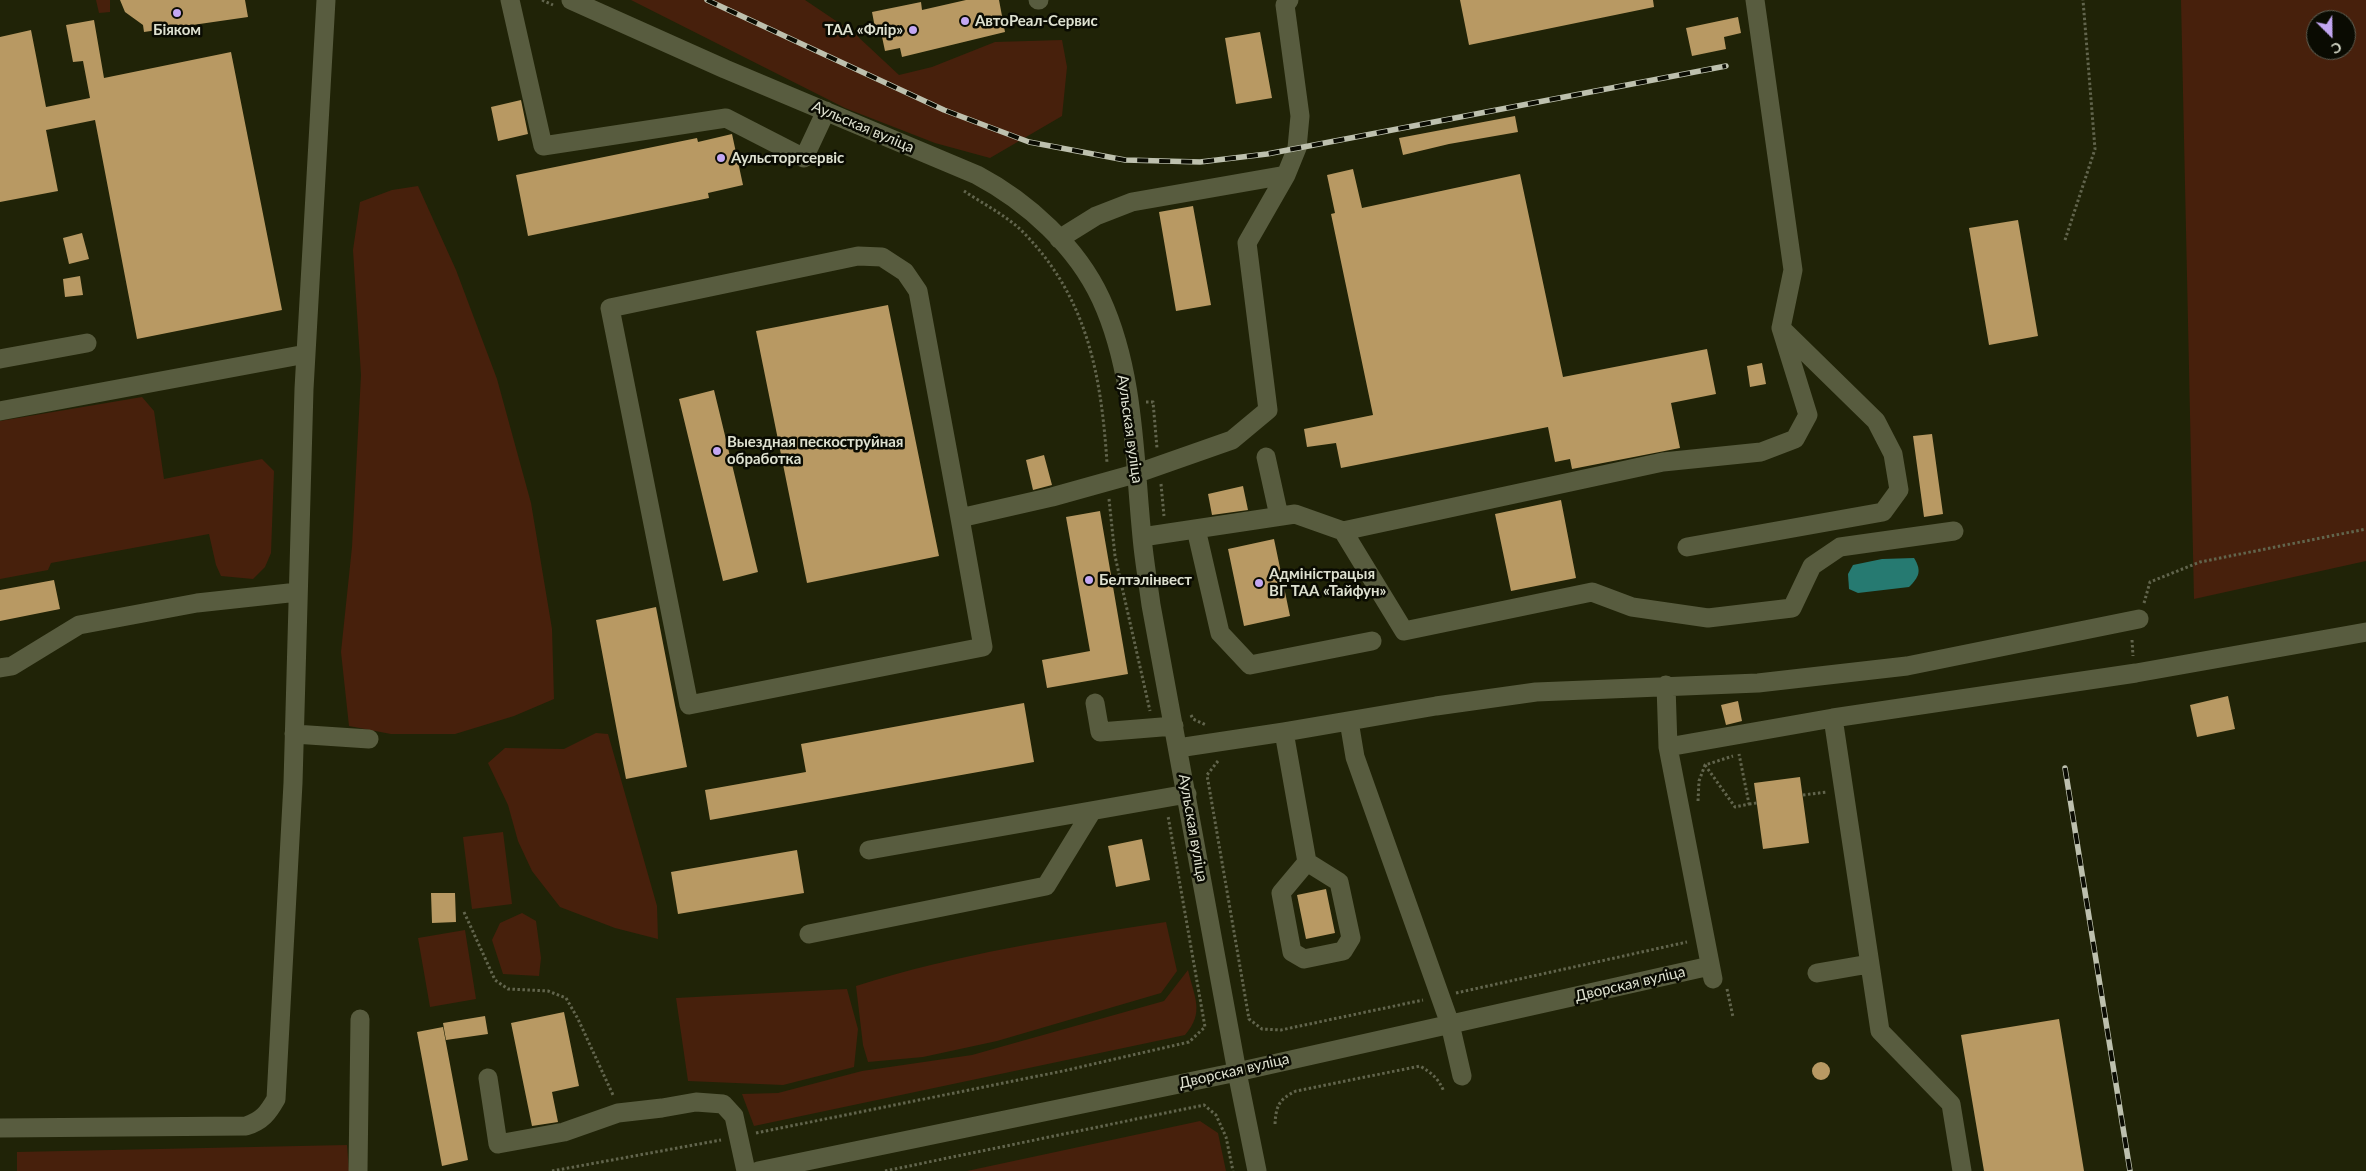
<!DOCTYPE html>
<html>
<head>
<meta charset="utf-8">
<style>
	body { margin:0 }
	#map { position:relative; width:2366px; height:1171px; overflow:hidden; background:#202307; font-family:Lato,sans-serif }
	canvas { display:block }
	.north { position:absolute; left:2306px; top:10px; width:50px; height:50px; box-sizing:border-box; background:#0a0b02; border:1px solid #5f6154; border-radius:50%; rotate:157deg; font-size:14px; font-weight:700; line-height:20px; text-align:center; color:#dee1d0 }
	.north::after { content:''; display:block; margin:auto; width:18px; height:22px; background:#c3a7f2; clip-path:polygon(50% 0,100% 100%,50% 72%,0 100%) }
</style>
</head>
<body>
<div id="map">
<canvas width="2366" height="1171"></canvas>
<div class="north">С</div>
</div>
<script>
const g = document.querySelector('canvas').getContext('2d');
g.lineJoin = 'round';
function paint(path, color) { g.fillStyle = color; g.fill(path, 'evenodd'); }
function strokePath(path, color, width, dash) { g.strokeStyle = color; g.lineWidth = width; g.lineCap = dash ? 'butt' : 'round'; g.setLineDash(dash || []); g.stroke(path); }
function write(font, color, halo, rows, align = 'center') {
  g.font = font + ' Lato,sans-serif'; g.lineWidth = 5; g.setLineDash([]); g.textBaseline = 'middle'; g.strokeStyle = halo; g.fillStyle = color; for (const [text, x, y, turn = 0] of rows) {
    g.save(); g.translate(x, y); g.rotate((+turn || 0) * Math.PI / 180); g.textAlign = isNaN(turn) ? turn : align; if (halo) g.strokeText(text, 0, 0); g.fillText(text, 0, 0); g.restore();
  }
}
const green = new Path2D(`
	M96 0H110V12L99 13Z
	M631 0H805L854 33 899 75 932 67 995 42 1062 40 1067 67 1062 116 990 158 935 143 845 108Z
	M2181 0H2366V561L2194 599ZM2316 20H2346V50H2316Z
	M418 186 456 270 497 379 531 503 552 629 554 699 514 716 455 734H391L349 726 341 652 352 547 361 375 353 250 360 202 392 190Z
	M142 397 154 411 164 479 262 459 274 471 271 553 265 567 253 579 221 576 216 565 209 534 51 563 48 570 0 579V421Z
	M596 733 608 734 657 906 658 939 615 928 560 907 532 871 518 841 508 805 488 763 505 748 564 749Z
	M503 832 512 904 472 909 463 837Z
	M522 913 536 921 541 958 539 976 503 974 492 940 500 923Z
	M1166 922 1177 971 1161 993 997 1041 923 1057 868 1062 863 1045 856 986C956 954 1062 938 1166 922Z
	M465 930 476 999 430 1007 418 938Z
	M1188 970C1194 997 1205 1012 1185 1035L754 1126 742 1094 778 1093 862 1071 972 1055 1164 1001Z
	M847 989 858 1029 854 1067 783 1085 688 1081 676 998Z
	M1200 1121 1218 1133 1226 1171H967Z
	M347 1145 349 1171H17V1152Z`);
const water = new Path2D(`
	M1914 558C1922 571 1919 577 1909 587L1858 593 1849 589 1848 574 1853 565 1882 559Z`);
const building = new Path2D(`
	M120 0H245L248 17 144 32 143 25 125 12Z
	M966 0H999L1005 32 902 57 900 48 885 51 881 32 876 33 872 12 921 2 922 10Z
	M1460 0H1653L1654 7 1469 45Z
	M1738 17 1741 33 1724 37 1726 49 1692 56 1686 28Z
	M94 20 104 78 231 52 282 310 137 339 95 120 46 130 58 191 0 202V37L31 30 46 107 90 98 83 61 73 62 66 25Z
	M1260 32 1272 98 1236 104 1225 38Z
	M521 100 528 134 498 141 491 107Z
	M1515 116 1518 132 1449 144 1403 155 1399 138Z
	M732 134 743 185 708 193 709 198 528 236 516 175 697 138 698 142Z
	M1353 169 1362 208 1520 174 1563 377 1707 349 1716 394 1671 403 1680 448 1572 469 1570 459 1555 462 1548 427 1341 468 1336 443 1307 447 1304 429 1373 415 1331 214 1335 213 1327 175Z
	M1193 206 1211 305 1176 311 1159 212Z
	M2018 220 2038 336 1989 345 1969 228Z
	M82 233 89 259 69 264 63 238Z
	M80 276 83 295 65 297 63 279Z
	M888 305 939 556 807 583 756 331Z
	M1762 363 1766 384 1750 387 1747 366Z
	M714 390 758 572 723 581 679 399Z
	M1932 434 1943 514 1924 517 1913 436Z
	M1044 455 1052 485 1033 490 1026 460Z
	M1243 486 1248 510 1212 515 1208 494Z
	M1561 500 1576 578 1511 591 1495 514Z
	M1100 511 1128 674 1047 688 1042 660 1090 651 1066 517Z
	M1274 539 1290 616 1244 626 1228 549Z
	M54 580 60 609 0 621V590Z
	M656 607 687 767 626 779 596 620Z
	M2228 696 2235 729 2197 737 2190 705Z
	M1738 701 1742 721 1726 725 1721 705Z
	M1024 703 1034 762 710 820 705 790 806 772 801 744Z
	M1800 777 1809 843 1763 849 1754 783Z
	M1142 839 1150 880 1116 887 1108 846Z
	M797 850 804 893 678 914 671 872Z
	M1326 889 1335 933 1306 939 1297 895Z
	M431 893H455L456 922 432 923Z
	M564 1012 579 1086 552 1092 558 1122 532 1126 511 1023Z
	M485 1016 488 1034 446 1040 443 1023Z
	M2059 1019 2084 1171H1984L1961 1035Z
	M443 1027 468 1160 442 1166 417 1032Z
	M1812 1071a9 9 0 1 1 18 0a9 9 0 1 1-18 0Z`);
const path = new Path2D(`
	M542 0 553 5
	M964 191C982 203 1005 215 1021 230 1087 296 1101 373 1107 463
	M2065 240 2095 149 2083 0
	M1146 402H1153L1157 448
	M1161 484 1164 516
	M1109 499 1115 556 1150 711
	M2144 603 2150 582 2200 562 2366 529
	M2132 640 2133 656
	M1191 715 1193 719 1206 725
	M1218 761 1207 775 1249 1019 1262 1029 1281 1030 1423 1000
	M1705 765 1735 807 1749 804 1739 754
	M1803 795 1827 792
	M1698 801 1699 781 1705 765 1733 756
	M1749 804 1757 803
	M464 912 495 980 508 989 548 991 566 998 578 1019 613 1095
	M1727 989 1733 1017
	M1456 993 1687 942
	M1275 1124C1276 1106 1279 1099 1296 1091L1420 1066C1432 1073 1439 1079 1444 1092
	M756 1133 1063 1071 1189 1042 1205 1027 1168 816
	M552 1171 721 1140
	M885 1171 1204 1105 1216 1115 1226 1137 1233 1171`);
const minor = new Path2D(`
	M510 0 543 146 726 118 804 158 826 111
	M571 0 725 69 977 175C1028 202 1077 247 1101 299 1135 373 1134 458 1142 537 1144 560 1148 582 1151 605L1237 1072 1257 1171
	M1038 0H1039
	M1059 239 1096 216 1132 202 1286 175
	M0 359 87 343
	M0 411 306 354
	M1266 457 1279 516
	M960 518 983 647 689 705 610 308 858 256 882 257 905 272 918 291 960 518 1052 497 1138 473 1232 440 1268 410 1247 243 1286 175 1297 148 1300 116 1285 5 1289 0
	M1196 529 1220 633 1250 665 1372 641
	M1343 531 1404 631 1592 592 1632 607 1708 618 1792 608 1812 566 1840 547 1954 531
	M1142 537 1295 514 1343 531 1663 462 1761 452 1795 439 1808 415 1781 328
	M1687 547 1883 512 1899 490 1893 454 1876 421 1781 328 1793 270 1755 0
	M0 668 12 666 79 625 197 603 298 592
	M1666 685 1668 747 1713 979
	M1095 703 1100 732 1174 726
	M1833 718 1880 1031 1951 1104 1962 1171
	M1349 721 1355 757 1450 1024 1462 1076
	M1284 732 1307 862 1339 882 1351 938 1343 951 1304 959 1292 952 1281 893 1307 862
	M294 734 369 739
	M1668 747 1833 718 2136 673 2366 632
	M1178 748 1284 732 1436 706 1536 692 1758 683 1907 666 2139 619
	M869 850 1187 794
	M809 934 1046 886 1092 811
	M1817 973 1869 964
	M488 1078 498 1144 564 1132 618 1113 662 1108 696 1102 723 1104 734 1116 746 1171
	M0 1128 246 1126C262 1121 268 1113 276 1099L293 783 304 389 326 0
	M358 1171 360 1019
	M758 1171 1237 1072 1710 966`);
const rail = new Path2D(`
	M707 0 944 110 1029 142 1125 160 1200 162 1267 154 1726 66
	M2065 768 2130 1171`);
const markers = [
	[177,13,5,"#c3a7f2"],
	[965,21,5,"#c3a7f2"],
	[913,30,5,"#c3a7f2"],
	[721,158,5,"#c3a7f2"],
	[717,451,5,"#c3a7f2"],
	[1089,580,5,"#c3a7f2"],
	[1259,583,5,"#c3a7f2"]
];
const poiNames = [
	["АвтоРеал-Сервис",975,21],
	["Біяком",177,30,"center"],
	["ТАА «Флір»",903,30,"right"],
	["Аульсторгсервіс",731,158],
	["Выездная пескоструйная",727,442],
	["обработка",727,459],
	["Адміністрацыя",1269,574],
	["ВГ ТАА «Тайфун»",1269,591],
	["Белтэлінвест",1099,580]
];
const streetNames = [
	["Аульская вуліца",863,127,23],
	["Аульская вуліца",1130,429,82],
	["Аульская вуліца",1193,828,80],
	["Дворская вуліца",1630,984,-13],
	["Дворская вуліца",1234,1071,-13]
];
paint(green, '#47200c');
paint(water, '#267a71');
paint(building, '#b89963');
strokePath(path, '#62654d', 3, [2.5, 2.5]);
strokePath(minor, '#585c3f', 19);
strokePath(rail, '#bdc0ae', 5.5);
strokePath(rail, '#0a0b02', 4, [11]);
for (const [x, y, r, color] of markers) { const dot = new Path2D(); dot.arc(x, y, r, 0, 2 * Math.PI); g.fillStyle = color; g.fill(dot); strokePath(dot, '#0a0b02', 2); }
write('bold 15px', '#dee1d0', '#0a0b02', poiNames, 'left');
write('15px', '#dee1d0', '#0a0b02', streetNames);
</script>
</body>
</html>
